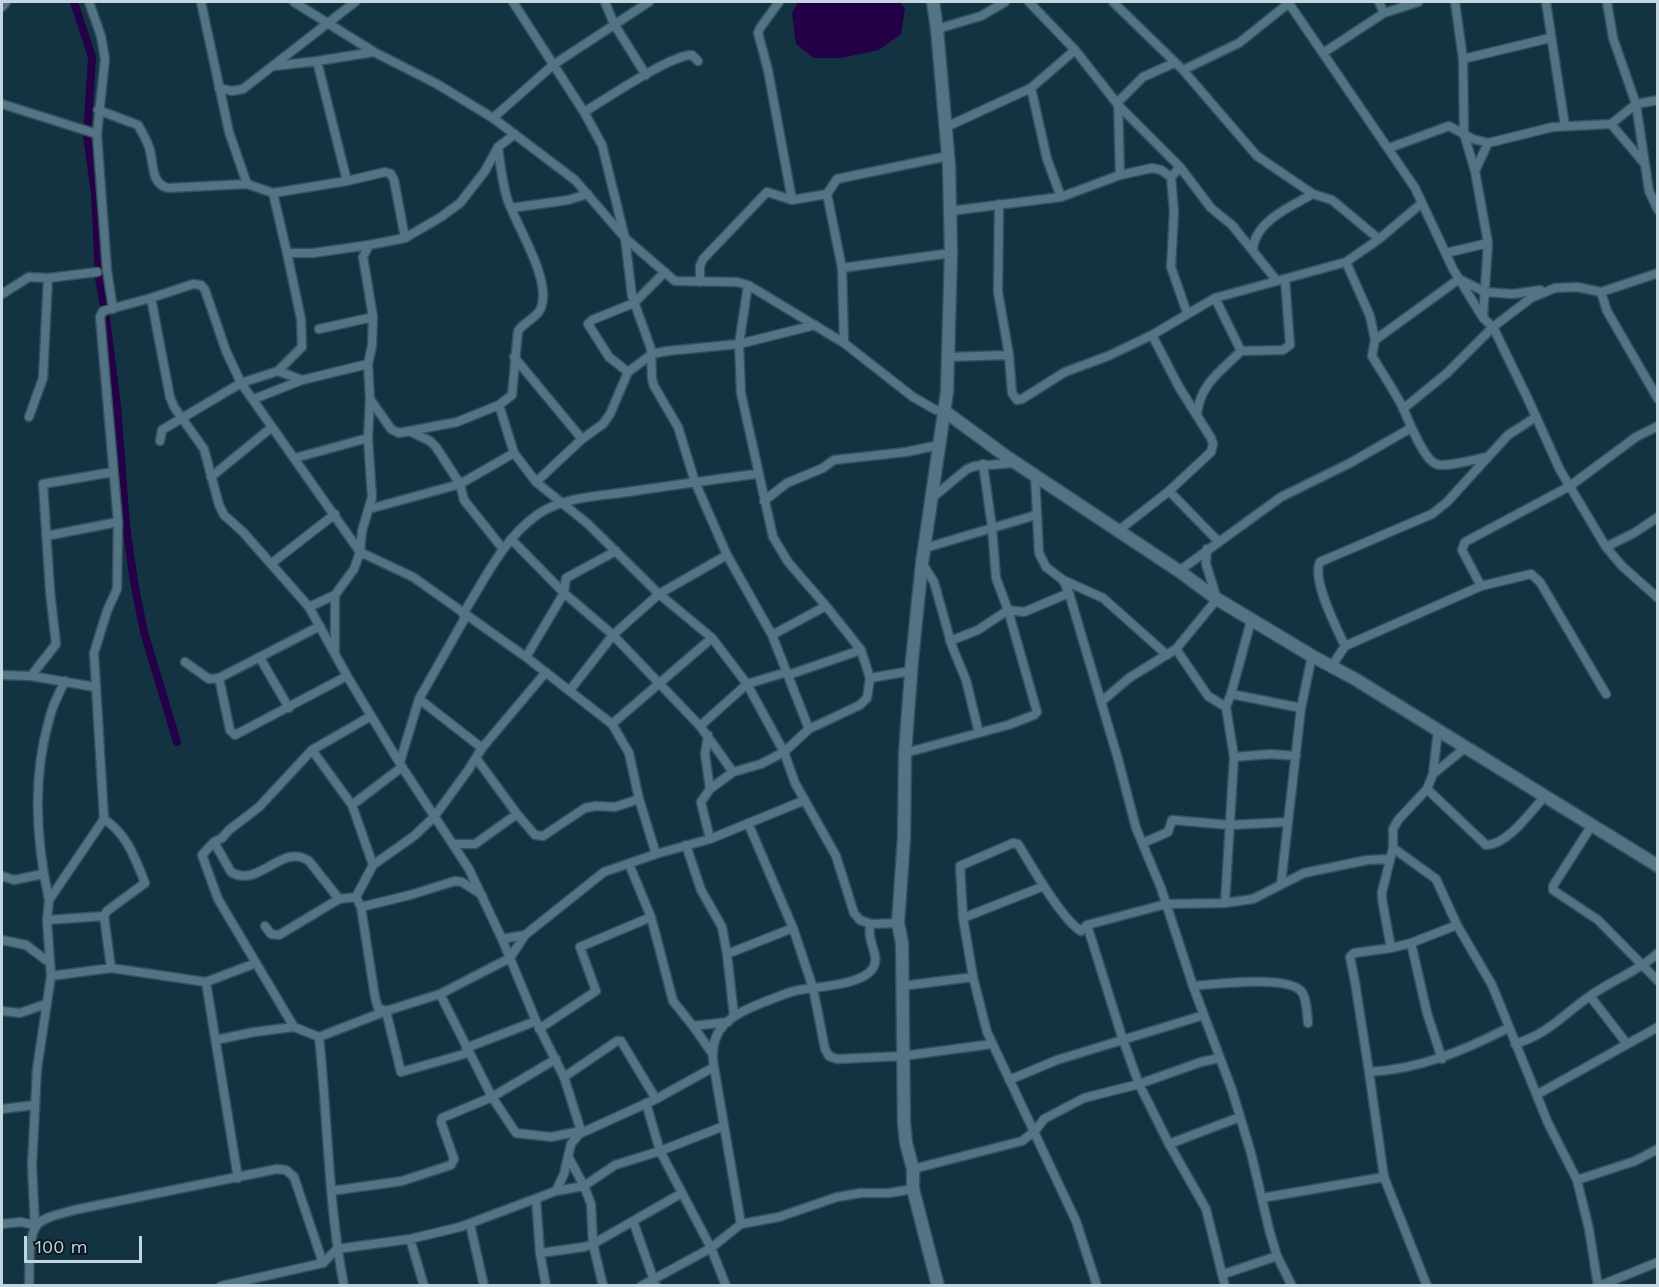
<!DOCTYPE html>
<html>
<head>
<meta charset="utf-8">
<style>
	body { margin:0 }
	#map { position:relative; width:1659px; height:1287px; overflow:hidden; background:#133343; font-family:"Work Sans",sans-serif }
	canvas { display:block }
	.frame { position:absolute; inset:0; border:3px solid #c3d5de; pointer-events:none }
	.scale { position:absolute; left:24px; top:1236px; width:118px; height:27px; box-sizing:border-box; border:3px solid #c3d5de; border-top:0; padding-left:8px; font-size:18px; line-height:21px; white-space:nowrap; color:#c3d5de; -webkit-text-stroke:4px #0c1920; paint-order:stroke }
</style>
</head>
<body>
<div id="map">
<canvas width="1659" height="1287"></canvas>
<div class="frame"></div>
<div class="scale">100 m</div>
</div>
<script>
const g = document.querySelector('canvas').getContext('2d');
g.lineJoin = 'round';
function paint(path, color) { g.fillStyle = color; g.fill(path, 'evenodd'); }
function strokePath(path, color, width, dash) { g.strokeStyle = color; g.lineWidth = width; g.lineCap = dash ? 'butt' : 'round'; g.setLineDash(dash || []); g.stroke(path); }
const water = new Path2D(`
	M798 2H900L905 9 901 34 879 50 841 58H814L796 44 792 13Z`);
const canal = new Path2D(`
	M74 2 92 57 87 136 95 194 99 278 104 306
	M106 318 117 405 126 525 134 582 144 632 177 742`);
const street = new Path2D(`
	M89 2 101 36 105 59 97 134 107 270 113 309
	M201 2 229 132 247 184
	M294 2 374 52 437 84 493 118 575 180 625 238 675 281 737 282 748 285 844 343 913 397 936 410H943
	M513 2 584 112 602 145 625 238 632 296 651 349 652 379 654 386 678 427 695 482 727 555 772 635 809 729
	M605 2 614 24 646 75
	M779 2 760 28 758 33 768 70 792 200 827 194
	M1029 2 1075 50 1119 106 1180 167
	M1113 2 1183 70 1257 156 1313 194 1332 200 1379 239
	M1288 2 1415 188 1453 269 1483 318 1493 327 1527 397 1560 470 1606 547 1622 566 1658 598
	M1379 2 1384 13
	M1455 2 1463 59 1464 134 1475 171
	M1546 2 1565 126
	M1607 2 1613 38 1636 104 1649 191 1658 210
	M2 7 6 2
	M937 29 981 16 1005 2
	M1323 53 1384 13 1418 2
	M1463 59 1550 38
	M317 61 347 181
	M275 66 317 61 374 52
	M1183 70 1239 43 1289 3
	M219 88 232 91 243 89 355 2
	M1031 88 1047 159 1061 197 1120 175 1152 168 1161 170 1171 177 1180 167 1211 208 1232 225 1277 281
	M2 104 97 134
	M98 110 138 125C142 132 146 139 149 147 154 161 150 184 168 188L247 184 273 193 347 181 385 172 391 174 394 180 405 238
	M584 112C606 99 670 55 692 55L698 61
	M493 118 553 65 649 2
	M1611 124 1644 163
	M946 127 1031 88 1075 50
	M498 147C500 164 502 181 507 198 516 226 552 279 541 308 537 318 524 322 518 331L512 395 499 405 514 453 536 482 588 524 659 594 712 638 747 684 784 752 795 783 836 856 854 913 860 920 871 924
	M1389 148 1449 126 1473 139 1488 143
	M1120 175 1118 102 1143 77 1174 63
	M1171 177 1174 212 1171 267 1187 313
	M273 193 287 253H313L369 245 405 238 441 217 460 203 485 171 498 147 515 134
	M999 204 998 292 1009 355 1012 393 1017 400 1022 399 1065 372 1108 356 1152 335 1215 298 1346 262 1379 239 1422 203
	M511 208 568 200 588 194
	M950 211 1061 197
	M1253 250C1254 222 1291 206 1313 194
	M1446 253 1488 243
	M1346 262 1370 316 1375 340 1372 356C1382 373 1394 390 1403 408 1409 421 1423 459 1436 464 1447 468 1475 459 1487 457
	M842 268 951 253
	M700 282V266L703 259 767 192 792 200
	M748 285 739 344 741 393 773 537 788 562 826 606 861 650 870 678
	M1601 292 1607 311 1658 399
	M2 294 29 277 48 278 97 272
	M151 298 170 397 174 407 204 449 219 505 224 515 243 532 309 607 347 676 402 767 469 869 502 939 536 1021 564 1077 581 1131 579 1134
	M1215 298 1241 351
	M1483 317 1488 243 1475 171 1488 143 1553 127 1611 124 1636 104 1658 100
	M319 329 373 317
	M1375 340 1459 279 1485 292 1513 294 1540 290
	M844 343 842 268 827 194 837 179 948 156
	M514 357 582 439
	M948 357 1009 355
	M278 371 302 380 368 364
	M628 372 609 357 588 324 592 320 634 303 665 272
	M254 399 302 380
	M370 399 391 429 399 433 457 422 499 405
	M1403 409 1447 373 1493 327 1531 298 1555 288 1577 287 1601 292 1658 273
	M1197 414C1200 384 1221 371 1241 351L1283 350 1290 345 1285 279
	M29 417 43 378 48 278
	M409 431 430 441 436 447 460 484 464 500 503 549
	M160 441 162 430 241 383 278 371 302 347 301 319 287 253
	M295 458 368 438
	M983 464 992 527 996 578 1008 610 1024 612 1069 593
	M1035 476 1039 553 1046 567 1063 580 1069 593 1118 759 1136 828 1161 888 1193 986 1232 1090 1251 1153 1270 1233 1277 1256 1292 1286
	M211 477 272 427
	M536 482 582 439 603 424 610 414 628 372 652 354 667 351 739 344 815 325
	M1169 491 1218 541
	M932 498 967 469 975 466 1015 463
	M764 501 787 483 823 468 834 460 906 452 939 445
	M369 509 460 484 514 453
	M1118 531 1169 491 1211 452 1213 444 1211 438 1179 387 1152 335
	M46 536 118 522
	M511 539 564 593 613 635 700 726 733 772
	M1606 547 1634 533 1658 517
	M925 548 1036 515
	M272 563 335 514
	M922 563 934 582 952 646 966 680 979 733
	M1179 571 1281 497 1350 463 1411 428
	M1063 580 1103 598 1167 655
	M1481 586 1462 550 1465 542 1570 486 1636 437 1658 426
	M309 607 335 595
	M463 614C485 579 503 539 537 515 563 496 604 496 634 491 675 485 716 479 757 474
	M772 635 826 606
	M1345 646C1337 629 1311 579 1320 562L1432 514 1447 502 1508 435 1536 417
	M1176 649 1208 696 1226 707
	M335 650V595L354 569 360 552 362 531 372 497 368 438 370 399 368 364 372 346 373 317 363 257 369 245
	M526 657 564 593 566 578 616 551
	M260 658 289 708
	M185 662 209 679 219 678 320 626
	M1331 667 1345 646 1481 586 1531 574 1540 582 1606 694
	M2 675 31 676 95 687
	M788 675 861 650
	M31 676 56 644 50 591 43 484 113 472
	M219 678 230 730 235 735 347 676
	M570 690 613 635 659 594 727 555
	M1231 694 1301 708
	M419 699 482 748
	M1101 702 1129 678 1176 649 1217 599 1206 564 1207 549
	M612 724 712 638
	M700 726 747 684 787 672
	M1438 730 1433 774 1427 789 1398 820 1393 829V848L1382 892V899L1391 948 1411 943 1457 925
	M708 735 705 754 710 789 701 802 710 839
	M312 750 352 805
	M905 753 1008 725 1034 715 1037 712 1008 610 978 630 950 641
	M1234 757 1271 754 1296 756
	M476 758 517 814
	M400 762 419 699 466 616
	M1433 774 1465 748
	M710 789 733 772 761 764 784 752 809 729 860 705 867 698 870 678 911 671
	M1427 789 1486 845C1508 845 1531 811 1545 796
	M104 819C127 834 135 858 145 883L107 911 104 916 111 968
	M748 823 793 928 813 988 825 1049 829 1056 837 1059 903 1056 992 1044
	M1592 825 1553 886V890L1598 920 1658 981
	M214 842 231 872C259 889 282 842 309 861L339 899
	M1143 843 1168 832 1172 820 1230 825 1288 822
	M454 844H475L517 814 535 835 543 836 585 808 596 806 615 807 639 799
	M686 845 701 890 722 927 727 954 734 1016
	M1393 848 1436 879 1457 925 1492 985 1548 1123 1577 1180 1589 1229 1598 1286
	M629 864 651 917 673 1001 693 1026 728 1022
	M373 865 352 805 402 767
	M2 876 14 880 43 874
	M1281 884 1301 708 1312 656
	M356 897 361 907 375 997 378 1008 386 1011 401 1072 468 1053
	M49 900C36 841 32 779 49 720 52 706 59 693 65 681
	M1225 903 1234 757 1226 707 1231 694 1251 621
	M361 907 410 895 455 881 462 882 482 895
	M963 918 1044 886
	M47 920 104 916
	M1087 925 1166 904 1225 903 1253 899 1304 873 1367 860 1390 859
	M265 926 271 934 279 935 339 899 356 897 373 865 414 836 434 817 469 769 482 748 546 672
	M502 939 525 935
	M2 940 26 945 50 963
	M1411 943 1427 1013 1442 1059
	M727 954 793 928
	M51 976 111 968 206 982 256 963
	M206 982 238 1178
	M902 986 973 977
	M1193 986C1214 984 1287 975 1301 991 1307 998 1307 1014 1308 1023
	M440 994 492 1097 516 1133 551 1137 581 1131
	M1590 996 1627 1044
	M2 1011 20 1013 46 1004
	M693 1026 712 1053
	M294 1027 218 899 202 855 214 842 222 838 229 830 259 807 312 750 371 716
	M539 1029 596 991 580 947 651 917
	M319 1037C328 1120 328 1204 344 1286
	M216 1040 254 1032 294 1027 319 1037 386 1011 440 994 510 958 525 935 604 872 656 854 710 839 805 800
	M1515 1044C1550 1033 1561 1016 1590 996 1612 980 1637 972 1658 953
	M466 1048 536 1021
	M714 1067 741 1224
	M1369 1072 1355 982 1350 957 1354 953 1391 948
	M564 1077 617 1041H621L656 1099
	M1009 1080 1057 1060 1204 1015
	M1538 1094 1658 1027
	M646 1103 660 1151 711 1248 726 1286
	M2 1109 35 1105
	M1169 1144 1240 1117
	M569 1158 584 1186 591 1204 593 1244 603 1286
	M913 1169 1022 1141 1035 1131 1044 1119 1084 1098 1139 1084 1201 1062 1220 1058
	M1577 1180 1635 1161 1658 1149
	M331 1191 402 1181 451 1165 454 1159 441 1122 442 1118 492 1097 556 1059
	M556 1191 584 1186 615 1165 660 1151 724 1126
	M1262 1198 1384 1177
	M536 1199 540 1253 546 1286
	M633 1221 656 1286
	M2 1224 21 1222 34 1225
	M470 1224 484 1286
	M35 1228 32 1165 37 1069 51 976 47 920 49 900 104 819 94 653 107 611 117 589 118 522 100 317 103 311 151 298 193 284 201 285 205 290 226 351 241 383 360 552 413 577 526 657 612 724 629 753 639 799 656 854
	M410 1239 424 1286
	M540 1253 584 1247 593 1244 682 1193
	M1224 1274 1277 1256
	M29 1286C30 1270 27 1235 38 1224 47 1215 63 1214 74 1210L277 1169 286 1170 294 1177 323 1263 337 1249 410 1239 460 1227 556 1191 564 1174 571 1144 579 1134 656 1099 714 1067C707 1027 732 1015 764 1002 776 998 787 992 799 990 816 987 863 985 873 968 881 955 865 940 871 924L898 923
	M221 1286 323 1263
	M641 1286 711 1248 741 1224 779 1217 837 1197 861 1193H889L913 1189
	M1097 1286 1076 1221 987 1032 973 977 963 918 960 866 1013 843 1018 844C1031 865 1062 920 1081 931L1087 925 1123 1040 1139 1084 1169 1144 1206 1209 1225 1286
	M1427 1286 1384 1177 1369 1072C1420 1069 1463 1051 1508 1028
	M1599 1286 1658 1262`);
const secondary = new Path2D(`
	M933 2 937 29 949 166 951 253 948 357 947 392 922 563 912 660 905 753 904 838 898 923 902 943 904 1122 906 1143 913 1169V1189L938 1286
	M943 410 1007 457 1179 571 1217 599 1312 656 1355 679 1658 866`);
paint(water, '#240046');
strokePath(canal, '#240046', 8);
strokePath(street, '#374f5c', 11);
strokePath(secondary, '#374f5c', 15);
strokePath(street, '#527485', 8);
strokePath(secondary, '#527485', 12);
</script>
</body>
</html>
